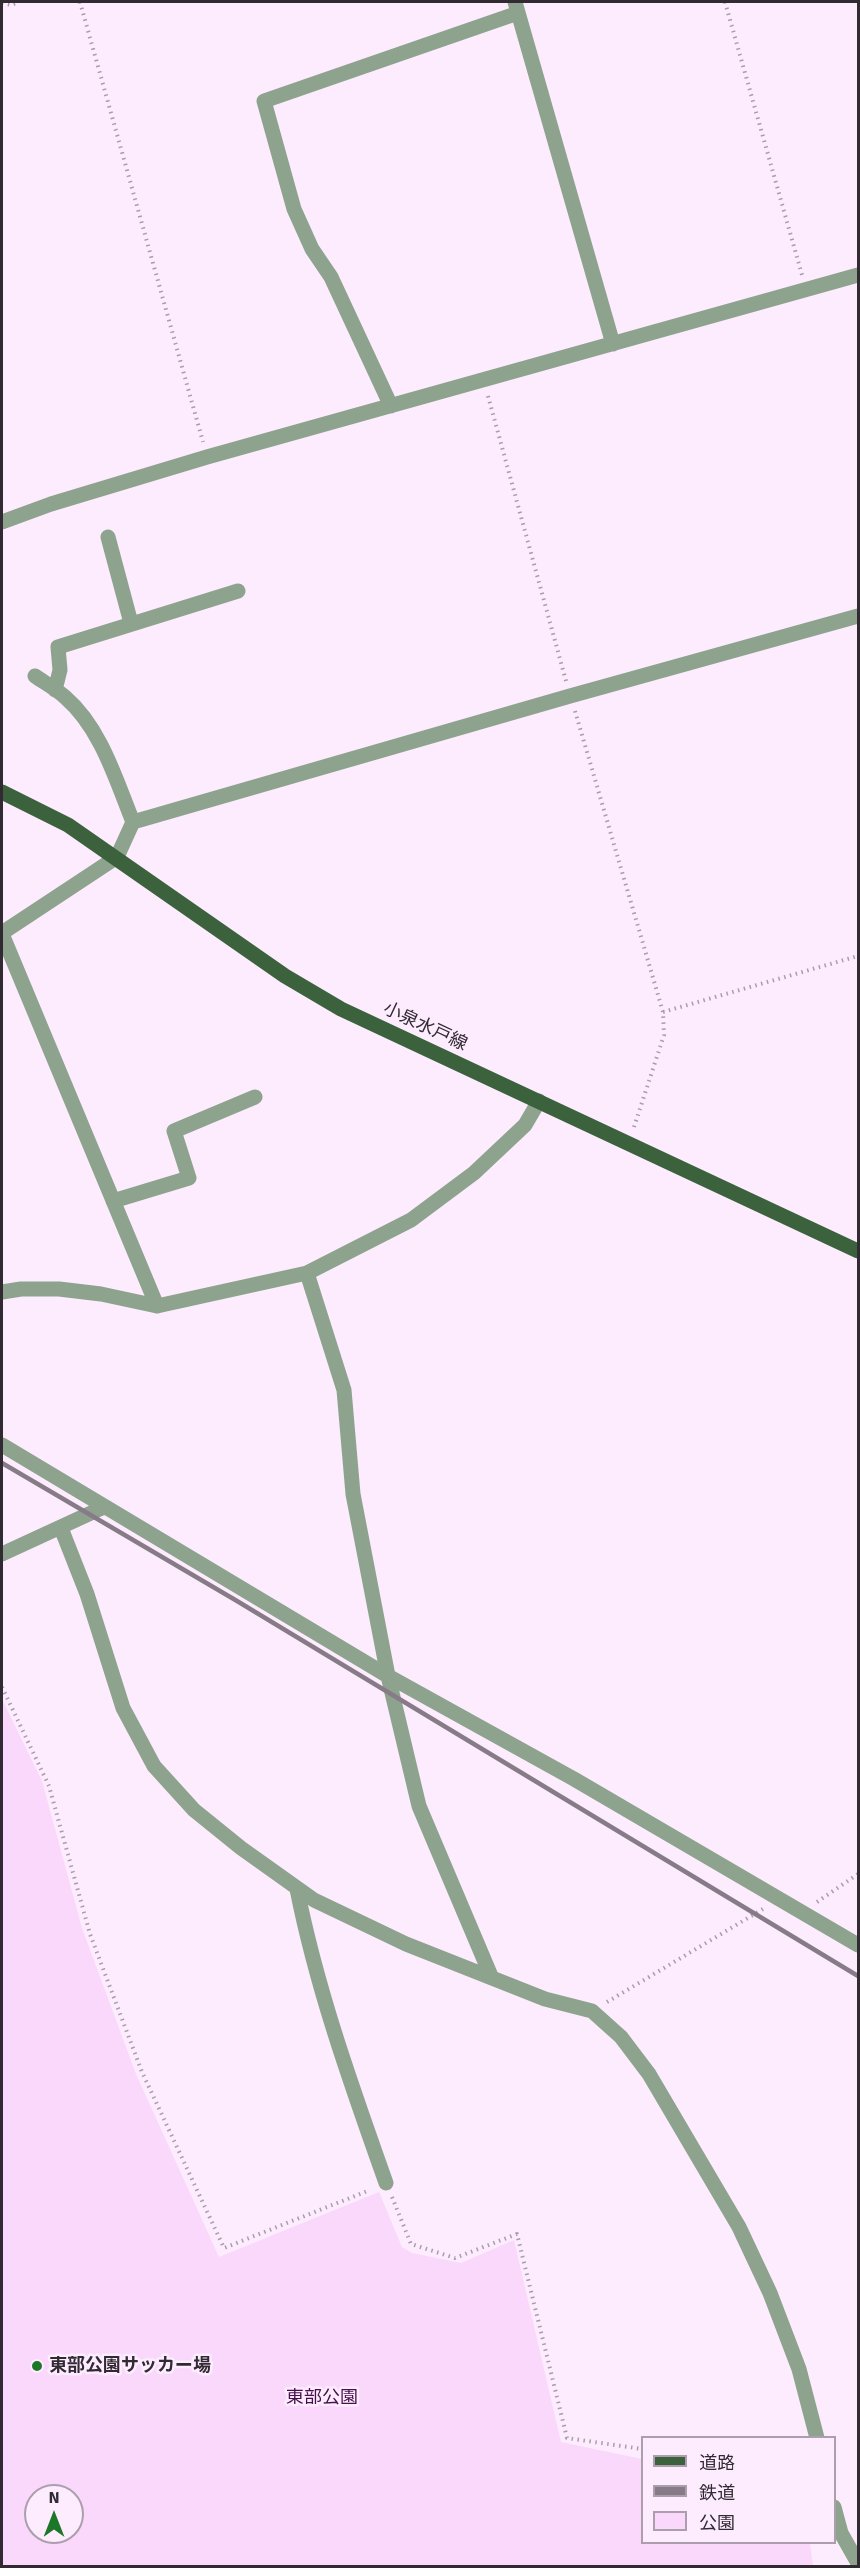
<!DOCTYPE html>
<html>
<head>
<meta charset="utf-8">
<style>
	body { margin:0 }
	#map { position:relative; width:860px; height:2568px; overflow:hidden; background:#fdecfe; font-family:Signika,"Noto Sans JP",sans-serif }
	canvas { display:block }
	.frame { position:absolute; inset:0; border:3px solid #322a33; pointer-events:none }
	.legend { position:absolute; left:641px; top:2436px; width:195px; height:108px; box-sizing:border-box; background:#fdecfe; border:2px solid #ac9ead; margin:0; padding:8px 10px; list-style:none; font-size:18px; color:#322a33 }
	.legend li { display:flex; align-items:center; gap:12px; height:30px }
	.legend b { width:30px; border:2px solid #ac9ead }
	.north { position:absolute; left:24px; top:2484px; width:60px; height:60px; box-sizing:border-box; background:#fdecfe; border:2px solid #ac9ead; border-radius:50%; rotate:0deg; font-size:16px; font-weight:700; line-height:24px; text-align:center; color:#322a33 }
	.north::after { content:''; display:block; margin:auto; width:21px; height:27px; background:#1c7828; clip-path:polygon(50% 0,100% 100%,50% 72%,0 100%) }
</style>
</head>
<body>
<div id="map">
<canvas width="860" height="2568"></canvas>
<div class="frame"></div>
<ul class="legend">
<li><b style="height:8px;background:#3c623d"></b>道路</li>
<li><b style="height:8px;background:#877b88"></b>鉄道</li>
<li><b style="height:16px;background:#f9d8fb"></b>公園</li>
</ul>
<div class="north">N</div>
</div>
<script>
const g = document.querySelector('canvas').getContext('2d');
g.lineJoin = 'round';
function paint(path, color) { g.fillStyle = color; g.fill(path, 'evenodd'); }
function strokePath(path, color, width, dash) { g.strokeStyle = color; g.lineWidth = width; g.lineCap = dash ? 'butt' : 'round'; g.setLineDash(dash || []); g.stroke(path); }
function write(font, color, halo, rows, align = 'center') {
  g.font = font + ' Signika,"Noto Sans JP",sans-serif'; g.lineWidth = 5; g.setLineDash([]); g.textBaseline = 'middle'; g.strokeStyle = halo; g.fillStyle = color; for (const [text, x, y, turn = 0] of rows) {
    g.save(); g.translate(x, y); g.rotate((+turn || 0) * Math.PI / 180); g.textAlign = isNaN(turn) ? turn : align; if (halo) g.strokeText(text, 0, 0); g.fillText(text, 0, 0); g.restore();
  }
}
const green = new Path2D(`
	M2 1699 42 1781 82 1928 136 2074 219 2257 379 2192 402 2247 412 2253 461 2263 514 2240 561 2442 642 2459V2542L810 2543 813 2566H2ZM36 2496H72V2532H36Z`);
const path = new Path2D(`
	M80 2 203 442
	M725 2 802 275
	M2 3 11 5 19 2
	M488 396 566 681
	M575 711 663 1012 664 1035 634 1127
	M663 1012 858 956
	M2 1687 49 1786 90 1934 142 2072 224 2248 370 2190
	M817 1902 858 1874
	M607 2002 763 1909
	M392 2197 411 2244 455 2258 517 2234 567 2438 642 2449`);
const minor = new Path2D(`
	M515 2 613 344
	M391 406 331 277 312 249 294 209 264 101 518 13
	M2 522 51 504 207 457 858 275
	M108 537 131 623
	M55 690 60 670 58 647 238 591
	M133 822 570 696 858 616
	M2 933 117 857 133 822C116 780 101 728 65 697 56 689 45 683 35 676
	M2 934 157 1306
	M113 1201 189 1178 174 1131 255 1097
	M307 1273 344 1390 353 1494 388 1676 419 1806 491 1976
	M2 1292 21 1289H59L101 1294 157 1306 307 1273 411 1220 474 1173 525 1125 539 1101
	M2 1445 388 1676 574 1779 858 1945
	M61 1528 87 1594 123 1708 154 1766 194 1810 241 1848 314 1900 406 1944 545 1999 592 2011 621 2037 649 2074 739 2227 770 2293 799 2369 817 2438
	M2 1554 104 1507
	M297 1889C317 1990 352 2087 386 2183
	M834 2507 841 2533 858 2563`);
const major = new Path2D(`
	M2 792 68 825 285 976 341 1009 858 1251`);
const rail = new Path2D(`
	M2 1463 237 1601 858 1976`);
const markers = [
	[37,2366,6,"#1c7828"]
];
const streetNames = [
	["小泉水戸線",425,1027,25]
];
const poiNames = [
	["東部公園サッカー場",49,2366]
];
const parkNames = [
	["東部公園",322,2398]
];
paint(green, '#f9d8fb');
strokePath(path, '#aa9dab', 4, [1.5, 4.5]);
strokePath(minor, '#8ea38e', 15);
strokePath(major, '#3c623d', 15);
strokePath(rail, '#877b88', 4.5);
for (const [x, y, r, color] of markers) { const dot = new Path2D(); dot.arc(x, y, r, 0, 2 * Math.PI); g.fillStyle = color; g.fill(dot); strokePath(dot, '#fdecfe', 2); }
write('18px', '#322a33', '#fdecfe', streetNames);
write('bold 18px', '#322a33', '#fdecfe', poiNames, 'left');
write('18px', '#470f4d', '#fdecfe', parkNames);
</script>
</body>
</html>
